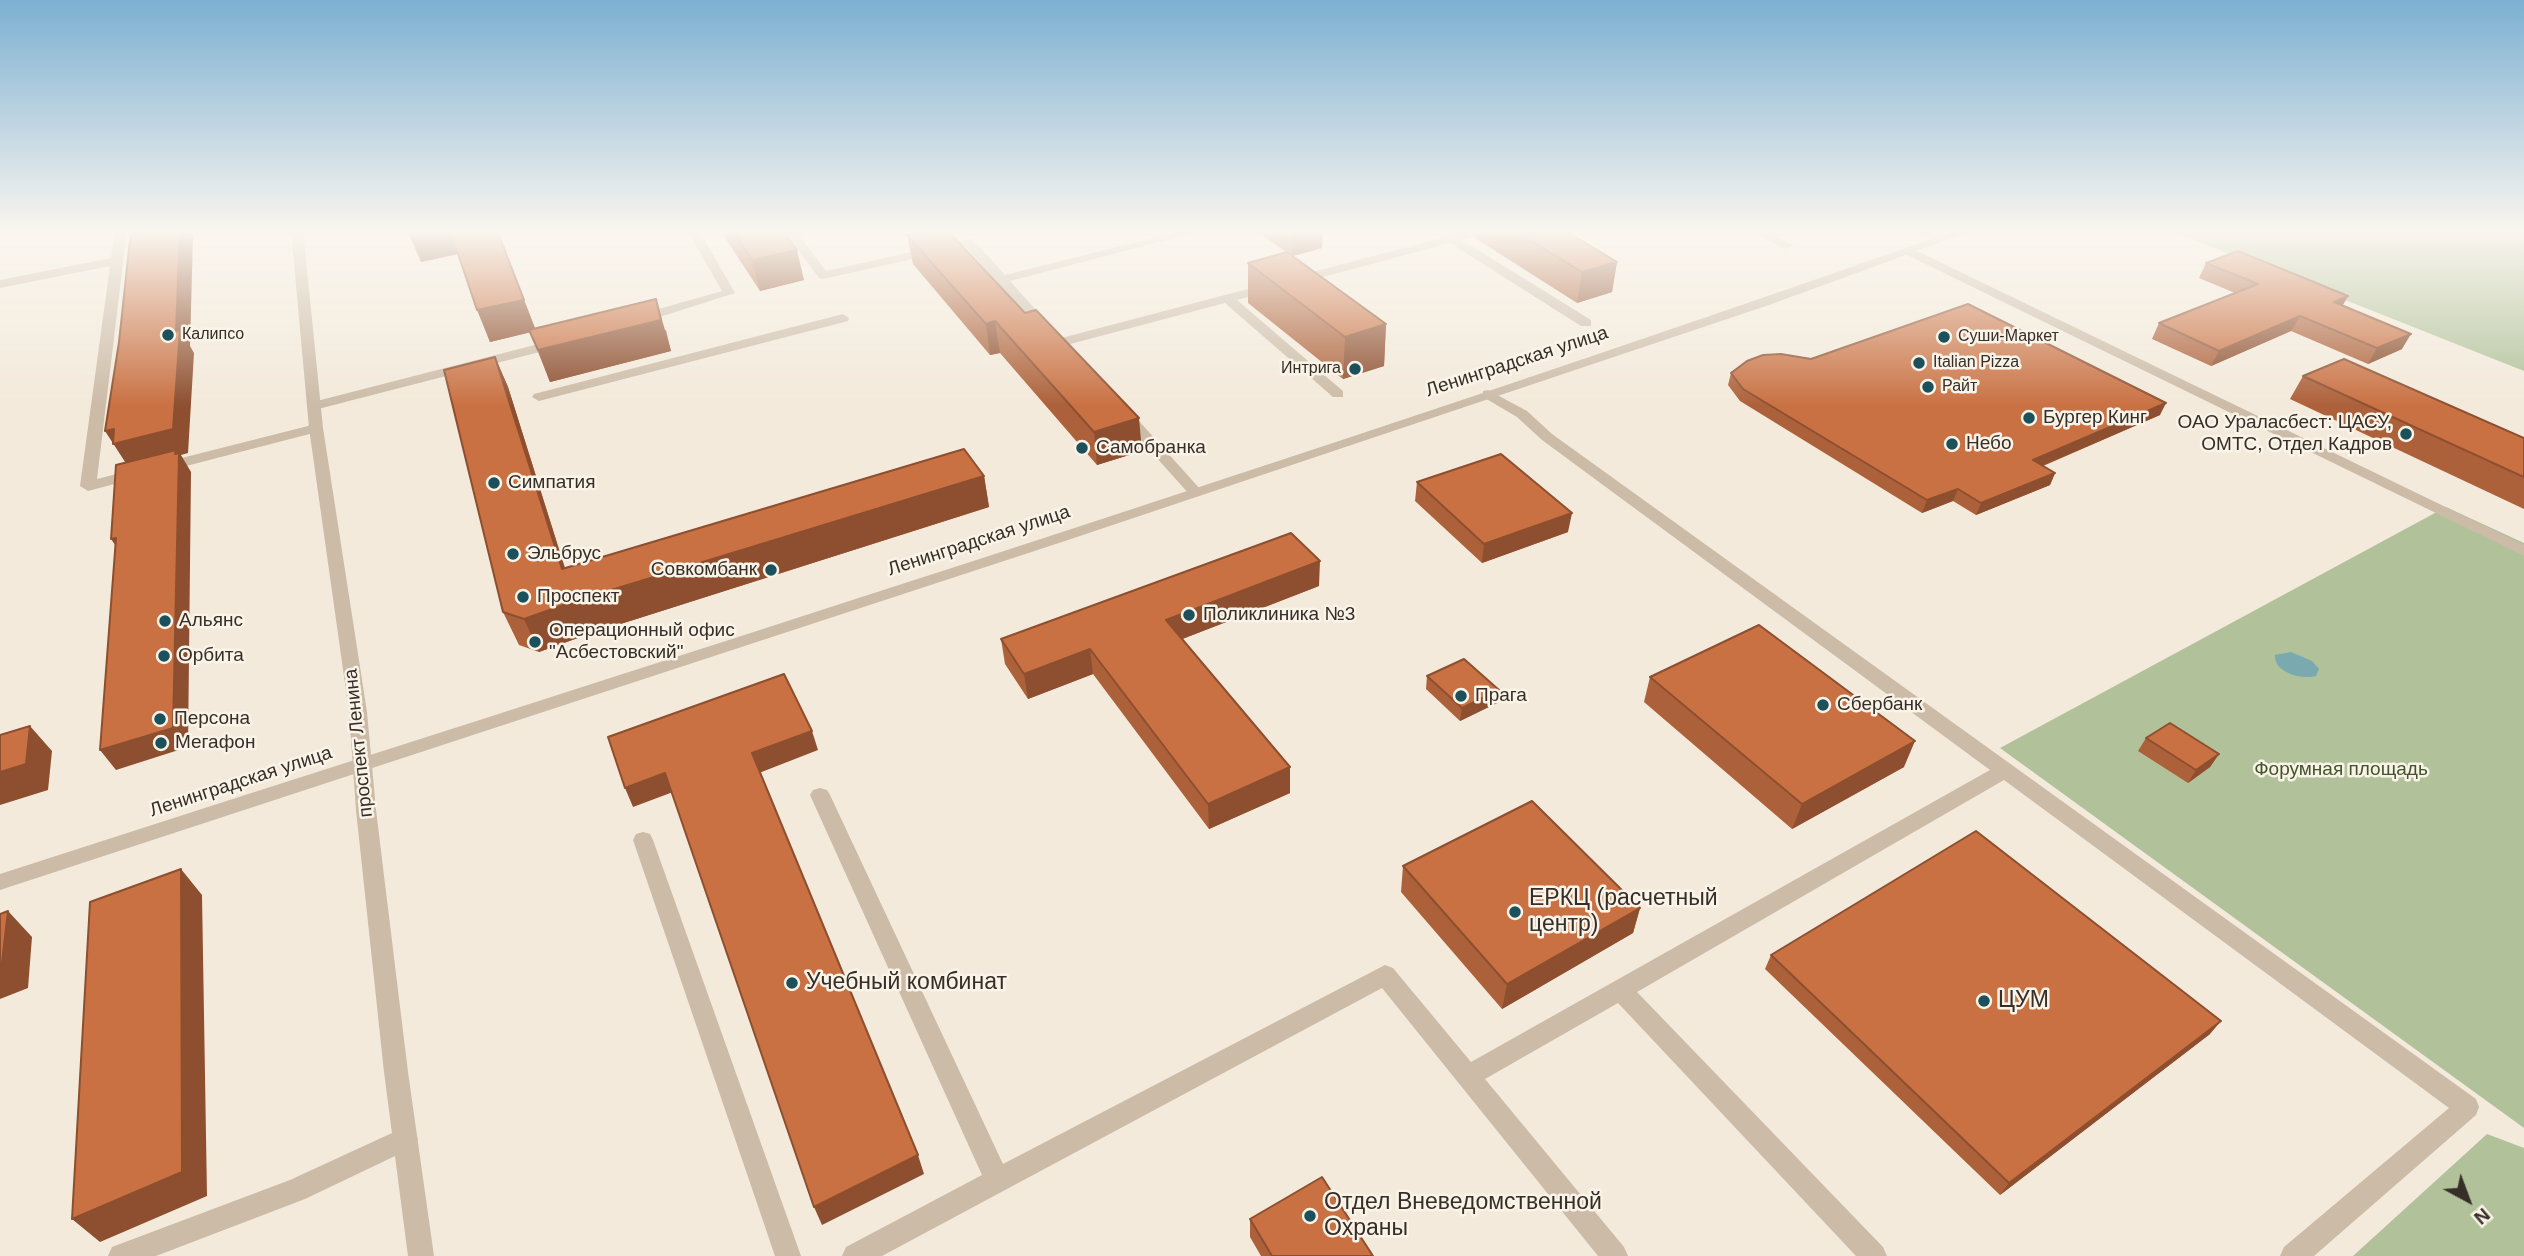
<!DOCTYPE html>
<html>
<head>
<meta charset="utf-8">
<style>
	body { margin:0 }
	#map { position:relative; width:2524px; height:1256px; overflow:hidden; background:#f3eadb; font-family:Helvetica,sans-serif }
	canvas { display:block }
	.north { position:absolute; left:2433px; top:1165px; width:70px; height:70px; -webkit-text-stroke:5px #faf3e8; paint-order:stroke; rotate:139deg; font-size:19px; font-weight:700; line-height:28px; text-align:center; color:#372e28 }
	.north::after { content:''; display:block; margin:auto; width:24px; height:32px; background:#372e28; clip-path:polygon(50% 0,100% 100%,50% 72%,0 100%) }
</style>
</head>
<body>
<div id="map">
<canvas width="2524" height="1256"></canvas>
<div class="north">N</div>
</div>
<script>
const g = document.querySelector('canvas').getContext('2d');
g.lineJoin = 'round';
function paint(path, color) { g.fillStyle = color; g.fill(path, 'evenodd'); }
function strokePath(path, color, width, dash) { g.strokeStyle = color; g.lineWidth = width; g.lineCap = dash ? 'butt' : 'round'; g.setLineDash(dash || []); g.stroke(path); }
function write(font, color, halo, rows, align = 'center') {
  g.font = font + ' Helvetica,sans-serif'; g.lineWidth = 5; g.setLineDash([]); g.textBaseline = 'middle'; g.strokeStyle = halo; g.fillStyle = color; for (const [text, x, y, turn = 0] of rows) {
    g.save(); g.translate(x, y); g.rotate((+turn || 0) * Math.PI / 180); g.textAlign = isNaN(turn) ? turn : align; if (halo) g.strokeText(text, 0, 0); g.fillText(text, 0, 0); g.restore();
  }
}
const green = new Path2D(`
	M2169 230H2524V371Z
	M2446 507 2524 543V1128L2000 748Z
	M2487 1134 2524 1148V1256H2353Z`);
const water = new Path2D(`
	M2291 652 2312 661 2319 669 2316 676C2302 680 2274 673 2275 655Z`);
const service = new Path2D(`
	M115 230H127L97 479 136 469 144 474 141 477 88 491 80 486 110 266 0 288V280L111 258Z
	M687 230H699L735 293 644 322H634V316L722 291Z
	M783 230H795L826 271 969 239 973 240 1005 275 1186 230H1205L1010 281 1053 329 1046 333 1041 332 966 247 823 279 819 278Z
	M1472 230H1491L1462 240 1591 320V326H1581L1450 243 1237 300 1343 391V397H1333L1225 303 1059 347 1052 343 1054 340Z
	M1750 230H1765L1794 246 1784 249Z
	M1912 230H1928L1945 239 1935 241Z
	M1909 247 2524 545V556L1905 254V248Z
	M843 314 849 318 848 321 539 401 532 397 534 394Z
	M558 339 565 343 563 346 314 410 307 406 309 403Z
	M1488 390 1527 411 1552 434 2476 1099 2479 1107 2476 1115 2314 1256H2280L2284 1247 2449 1108 2004 780 1637 992 1883 1247 1887 1256H1856L1618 1003 1485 1079 1624 1247 1628 1256H1598L1382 988 882 1256H842L846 1247 982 1175 810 795 813 790 820 788 827 790 830 795 1003 1164 1385 965 1393 968 1471 1062 1990 770 1542 440 1517 417 1483 397V391Z
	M1125 410 1130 411 1200 489 1203 492 1200 495H1190L1120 417 1118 414Z
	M316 424 323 428 321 431 163 472 155 467 158 464Z
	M643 832 650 834 653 840 801 1256H775L633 840 636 834Z
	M405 1127 414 1131 418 1139 414 1147 305 1199 156 1256H108L112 1247 290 1180Z`);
const minor = new Path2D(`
	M1957 230H1974L1769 305 1065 541 0 890V874C654 663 1310 458 1957 230Z`);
const tertiary = new Path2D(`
	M291 230H303L323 428 367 712 376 810 408 1072 434 1256H408L384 1072 356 810 349 712 309 428Z`);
const wall = new Path2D(`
	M497 230 535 328 666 330 671 351 550 382 530 332 490 342 458 254 421 262Z
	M720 230H782L804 280 760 291Z
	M1255 230H1323L1322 248 1293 256 1386 324 1384 366 1343 379 1248 303V263L1286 252Z
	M1476 230H1564L1617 262 1612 292 1577 303 1475 238Z
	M907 235 1142 451 1097 465 1000 353 990 355 913 264Z
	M2206 263 2348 296 2343 305 2402 349 2368 364 2291 331 2211 366 2152 339 2159 323 2235 293 2199 278Z
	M495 357 508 387 565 568 984 476 989 507 586 635 539 652 519 645 503 612Z
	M1811 359 2160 415 2043 466 2055 473 2050 485 1976 515 1953 501 1922 513 1740 401 1728 385 1731 373Z
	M2303 376 2524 438V509L2290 399Z
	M1417 482 1568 532 1482 563 1415 501Z
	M1319 586 1182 639 1290 793 1209 829 1093 674 1028 699 1005 664 1001 639Z
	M1427 676 1497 703 1460 721 1426 689Z
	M1650 677 1904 767 1792 829 1644 702Z
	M2146 738 2219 754 2210 767 2188 783 2138 751Z
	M1403 866 1640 908 1633 933 1502 1009 1401 892Z
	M1771 955 2210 1034 2000 1195 1765 969Z
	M1250 1219 1373 1256H1261L1250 1237Z`);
const shadedWall = new Path2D(`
	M180 230H189L193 236 190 346 194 353 188 453 181 455 191 472 188 747 116 770 100 750 129 468 105 431Z
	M420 230H458L466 252 421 262 408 232Z
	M1292 230H1323L1322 248 1292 256Z
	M797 250 804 280 760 291 752 260Z
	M1617 262 1612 292 1577 303 1582 272Z
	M2348 296 2339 311 2334 302Z
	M656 299 671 351 550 382 538 350Z
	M524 300 536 331 490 342 477 310Z
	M2300 316 2291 331 2211 366 2219 351Z
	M995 321 1000 353 990 355 986 324Z
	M1386 324 1384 366 1343 379 1345 337Z
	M2411 334 2402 349 2368 364 2377 348Z
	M495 357 508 387 575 601 984 476 989 507 586 635 539 652 524 619Z
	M2166 403 2160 415 2028 472 2033 460Z
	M1139 418 1142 451 1097 465 1094 432Z
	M2055 473 2050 485 1976 515 1981 503Z
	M1958 489 1953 501 1922 513 1927 500Z
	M1572 513 1568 532 1482 563 1484 544Z
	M116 538 124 558 111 539Z
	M1320 561 1319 586 1167 645 1166 620Z
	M1090 649 1093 674 1028 699 1024 674Z
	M1499 690 1497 703 1460 721 1462 708Z
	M30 726 52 751 48 790 0 805V772Z
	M812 731 818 750 759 773 752 753Z
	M1915 741 1904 767 1792 829 1802 804Z
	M2219 754 2210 767 2188 783 2196 770Z
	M1290 767V793L1209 829 1208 804Z
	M665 773 673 792 633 807 625 788Z
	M181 869 202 895 207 1196 100 1242 72 1219Z
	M1640 908 1633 933 1502 1009 1507 984Z
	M8 911 32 937 28 988 0 999V964Z
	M2221 1021 2210 1034 2000 1195 2009 1183Z
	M918 1155 924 1174 822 1225 814 1207Z`);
const building = new Path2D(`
	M131 230H180L176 331 180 330 173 429 113 444 114 429 105 431 119 342Z
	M450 230H497L524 300 477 310Z
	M732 230H782L797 250 752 260Z
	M928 230H947L1025 313 1036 310 1139 418 1094 432 995 321 986 324 907 235Z
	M1513 230H1564L1617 262 1582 272Z
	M2238 251 2348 296 2334 302 2411 334 2377 348 2300 316 2219 351 2159 323 2258 284 2206 263Z
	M1287 252 1386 324 1345 337 1248 263Z
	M656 299 661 320 538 350 529 330Z
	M1968 304 2166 403 2033 460 2055 473 1981 503 1958 489 1927 500 1743 389 1731 373 1747 361 1763 355 1781 354 1811 359Z
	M495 357 562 569 964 449 984 476 572 602 524 619 503 612 444 370Z
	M2344 359 2524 438V477L2303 376Z
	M176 450 175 454 179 453 173 728 100 750 116 538 111 539 116 465Z
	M1501 454 1572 513 1484 544 1417 482Z
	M1291 533 1320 561 1166 620 1290 767 1208 804 1090 649 1024 674 1001 639Z
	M1759 625 1915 741 1802 804 1650 677Z
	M1464 659 1499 690 1462 708 1427 676Z
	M784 674 812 731 752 753 918 1155 814 1207 665 773 625 788 608 737Z
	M2170 723 2219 754 2196 770 2146 738Z
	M30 726 26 764 0 772V735Z
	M1532 801 1640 908 1507 984 1403 866Z
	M1976 831 2221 1021 2009 1183 1771 955Z
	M181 869 182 1172 72 1219 90 902Z
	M8 911 2 963 0 964V914Z
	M1322 1177 1373 1256H1272L1250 1219Z`);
const markers = [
	[168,335,7,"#1c505a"],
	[1944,337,7,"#1c505a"],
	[1919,363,7,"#1c505a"],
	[1355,369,7,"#1c505a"],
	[1928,387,7,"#1c505a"],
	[2029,418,7,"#1c505a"],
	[2406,434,7,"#1c505a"],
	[1952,444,7,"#1c505a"],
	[1082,448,7,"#1c505a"],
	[494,483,7,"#1c505a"],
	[513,554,7,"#1c505a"],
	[771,570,7,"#1c505a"],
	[523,597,7,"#1c505a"],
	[1189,615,7,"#1c505a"],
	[165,621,7,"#1c505a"],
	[535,642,7,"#1c505a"],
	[164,656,7,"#1c505a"],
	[1461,696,7,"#1c505a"],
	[1823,705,7,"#1c505a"],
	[160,719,7,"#1c505a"],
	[161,743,7,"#1c505a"],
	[1515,912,7,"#1c505a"],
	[792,983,7,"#1c505a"],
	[1984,1001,7,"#1c505a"],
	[1310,1216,7,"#1c505a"]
];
const farPoinames = [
	["Калипсо",182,335],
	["Суши-Маркет",1958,337],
	["Italian Pizza",1933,363],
	["Интрига",1341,369,"right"],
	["Райт",1942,387]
];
const streetNames = [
	["Ленинградская улица",1517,362,-18],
	["Ленинградская улица",979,541,-18],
	["проспект Ленина",359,743,-96],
	["Ленинградская улица",241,782,-18]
];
const poiNames = [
	["Бургер Кинг",2043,418],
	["ОАО Ураласбест: ЦАСУ,",2392,423,"right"],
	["ОМТС, Отдел Кадров",2392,445,"right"],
	["Небо",1966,444],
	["Самобранка",1096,448],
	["Симпатия",508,483],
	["Эльбрус",527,554],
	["Совкомбанк",757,570,"right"],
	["Проспект",537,597],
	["Поликлиника №3",1203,615],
	["Альянс",179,621],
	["Операционный офис",549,631],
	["\"Асбестовский\"",549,653],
	["Орбита",178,656],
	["Прага",1475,696],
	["Сбербанк",1837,705],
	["Персона",174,719],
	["Мегафон",175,743]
];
const parkNames = [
	["Форумная площадь",2341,770]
];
const nearPoinames = [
	["ЕРКЦ (расчетный",1529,899],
	["центр)",1529,925],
	["Учебный комбинат",806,983],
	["ЦУМ",1998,1001],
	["Отдел Вневедомственной",1324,1203],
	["Охраны",1324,1229]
];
paint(green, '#b1c29b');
paint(water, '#7aa9b0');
paint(service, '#cbbba7');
paint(minor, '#cbbba7');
paint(tertiary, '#cbbba7');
paint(wall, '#ad613a');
paint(shadedWall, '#8d4f2f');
paint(building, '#c97143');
strokePath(building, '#8d4f2f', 2);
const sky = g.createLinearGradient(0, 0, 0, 406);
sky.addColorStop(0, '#7cb0d2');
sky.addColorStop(0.57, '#faf6ef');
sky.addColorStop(1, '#faf6ef00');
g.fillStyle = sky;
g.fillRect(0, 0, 2524, 406);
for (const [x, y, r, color] of markers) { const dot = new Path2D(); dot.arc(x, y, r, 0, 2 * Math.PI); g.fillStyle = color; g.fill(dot); strokePath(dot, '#faf3e8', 2.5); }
write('16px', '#372e28', '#faf3e8', farPoinames, 'left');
write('19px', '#372e28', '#faf3e8', streetNames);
write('19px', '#372e28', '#faf3e8', poiNames, 'left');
write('19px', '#42562b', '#faf3e8', parkNames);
write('23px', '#372e28', '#faf3e8', nearPoinames, 'left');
</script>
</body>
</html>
